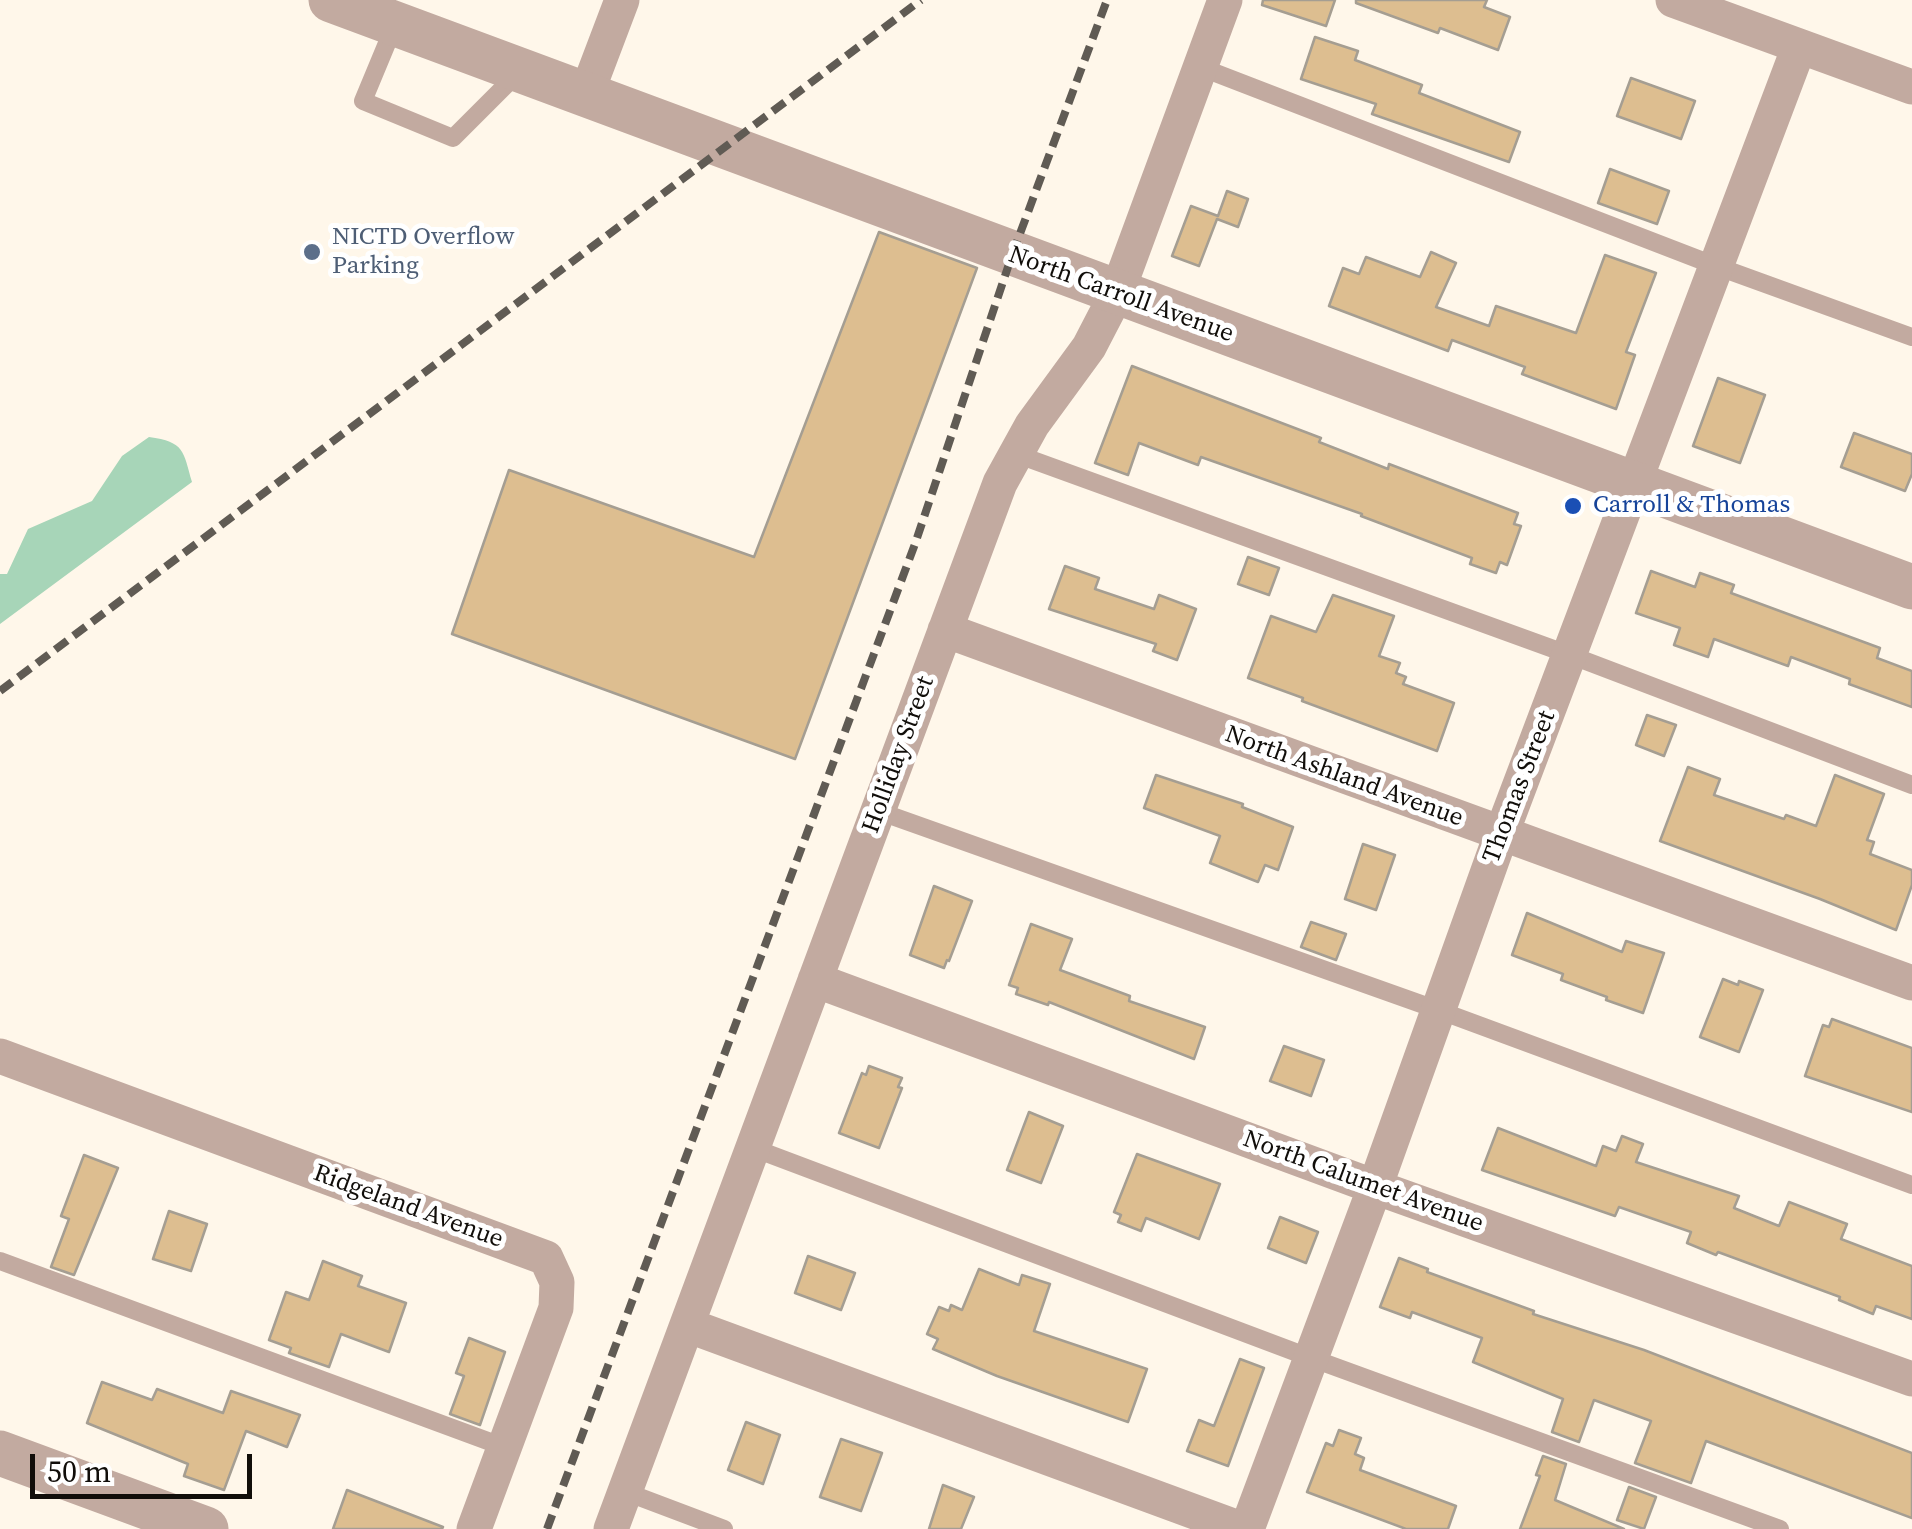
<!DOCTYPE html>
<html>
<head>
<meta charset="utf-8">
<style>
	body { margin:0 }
	#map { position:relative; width:1912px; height:1529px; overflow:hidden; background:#fff7ea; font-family:"Source Serif 4",serif }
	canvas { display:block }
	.scale { position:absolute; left:30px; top:1454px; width:222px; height:45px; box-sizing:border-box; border:5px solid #110e0a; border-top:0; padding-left:12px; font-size:30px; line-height:35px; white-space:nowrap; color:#110e0a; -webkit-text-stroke:8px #fff; paint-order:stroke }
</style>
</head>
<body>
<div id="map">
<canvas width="1912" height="1529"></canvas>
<div class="scale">50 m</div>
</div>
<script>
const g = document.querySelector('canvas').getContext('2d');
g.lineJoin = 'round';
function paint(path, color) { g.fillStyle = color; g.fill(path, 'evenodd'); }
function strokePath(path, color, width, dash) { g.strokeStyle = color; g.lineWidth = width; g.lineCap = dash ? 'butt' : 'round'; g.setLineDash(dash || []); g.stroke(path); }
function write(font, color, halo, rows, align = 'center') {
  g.font = font + ' "Source Serif 4",serif'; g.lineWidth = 10; g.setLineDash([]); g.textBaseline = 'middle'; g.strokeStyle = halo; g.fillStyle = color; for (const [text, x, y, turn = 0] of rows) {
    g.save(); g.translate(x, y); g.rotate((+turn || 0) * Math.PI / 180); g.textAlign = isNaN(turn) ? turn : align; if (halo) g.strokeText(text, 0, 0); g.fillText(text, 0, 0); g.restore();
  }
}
const green = new Path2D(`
	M149 437C185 442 183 451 192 482L0 624V574H7L28 529 92 501 122 456Z`);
const building = new Path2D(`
	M1263 0H1335L1326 26 1262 5Z
	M1356 0H1487L1484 7 1510 17 1498 50 1440 28 1438 33 1356 3Z
	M1315 37 1358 51 1355 60 1422 85 1419 93 1520 132 1509 162 1372 114 1376 104 1301 79Z
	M1631 78 1695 101 1681 139 1617 116Z
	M1610 169 1669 191 1657 224 1598 203Z
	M1227 191 1248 199 1238 227 1217 219 1199 266 1172 256 1191 206 1218 216Z
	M879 232 977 268 795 759 452 634 509 470 754 557Z
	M1431 252 1456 263 1436 307 1489 326 1496 306 1576 333 1605 255 1656 273 1626 352 1635 355 1616 409 1522 374 1525 367 1452 340 1448 351 1329 306 1343 268 1359 274 1366 257 1420 277Z
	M1132 366 1321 438 1319 442 1388 469 1389 464 1518 513 1514 524 1521 526 1507 565 1500 562 1496 573 1470 564 1472 558 1361 516 1362 514 1201 457 1198 465 1139 443 1128 475 1095 463Z
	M1718 378 1765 395 1740 463 1693 446Z
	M1854 433 1912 454V474L1905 491 1841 467Z
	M1248 557 1279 568 1269 595 1238 584Z
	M1065 566 1099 578 1095 589 1154 609 1159 595 1196 609 1177 660 1153 651 1156 644 1049 609Z
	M1651 571 1695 587 1700 573 1734 585 1731 593 1880 648 1877 658 1912 671V707L1849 684 1850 679 1791 657 1788 666 1714 639 1708 657 1674 645 1680 628 1636 613Z
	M1333 595 1394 616 1379 656 1400 663 1396 673 1406 677 1403 684 1454 703 1437 751 1302 701 1303 698 1248 678 1271 616 1316 632Z
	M1647 715 1676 725 1664 756 1636 745Z
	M1688 767 1720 779 1714 795 1784 819 1786 815 1816 826 1835 775 1884 794 1867 840 1874 842 1870 854 1912 870V885L1896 930 1820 899 1660 841Z
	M1156 775 1243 804 1242 807 1293 827 1278 870 1265 865 1258 882 1210 863 1220 836 1144 808Z
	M1363 844 1395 855 1376 910 1345 899Z
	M934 886 972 901 949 961 947 960 944 968 910 955Z
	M1527 913 1622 952 1626 941 1664 953 1643 1013 1606 1000 1607 997 1561 980 1563 974 1512 955Z
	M1311 922 1346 934 1336 960 1301 947Z
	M1031 924 1072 939 1060 970 1130 996 1129 1001 1205 1027 1194 1059 1049 1002 1048 1005 1016 994 1018 988 1009 985Z
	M1723 979 1738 985 1739 981 1763 990 1739 1052 1700 1037Z
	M1832 1019 1912 1048V1112L1805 1076 1823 1025 1829 1027Z
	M1284 1046 1324 1060 1311 1096 1270 1081Z
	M869 1066 902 1078 898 1087 902 1088 879 1148 839 1133 862 1073 866 1075Z
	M1029 1112 1063 1126 1041 1183 1007 1170Z
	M1498 1128 1596 1166 1603 1146 1616 1151 1622 1136 1643 1144 1636 1162 1739 1196 1734 1208 1779 1226 1789 1202 1847 1224 1841 1239 1912 1266V1319L1876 1306 1873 1314 1839 1300 1840 1297 1718 1252 1716 1255 1687 1243 1691 1232 1619 1207 1615 1216 1482 1170Z
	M1137 1154 1220 1184 1199 1239 1146 1218 1141 1231 1118 1222 1121 1215 1114 1212Z
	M84 1155 118 1168 74 1275 51 1267 69 1219 61 1216Z
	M169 1211 207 1224 191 1271 153 1259Z
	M1280 1217 1318 1232 1306 1263 1268 1248Z
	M808 1256 855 1273 841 1310 795 1293Z
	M1399 1258 1428 1269 1427 1272 1534 1311 1533 1314 1644 1350 1912 1453V1518L1706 1441 1691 1483 1635 1463 1651 1421 1594 1400 1579 1442 1552 1432 1563 1399 1473 1362 1482 1338 1412 1312 1410 1318 1380 1307Z
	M323 1261 362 1276 358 1286 406 1303 389 1352 341 1334 329 1367 289 1353 291 1348 269 1340 286 1292 309 1300Z
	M979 1269 1019 1285 1022 1275 1050 1284 1034 1331 1147 1369 1128 1422 997 1376 933 1349 938 1339 927 1334 939 1307 949 1311 951 1305 962 1310Z
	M469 1338 505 1352 480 1425 450 1414 464 1376 456 1373Z
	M1240 1359 1264 1368 1228 1466 1187 1451 1199 1420 1214 1426Z
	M102 1382 152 1400 157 1389 223 1413 231 1391 300 1415 287 1447 246 1431 224 1490 184 1476 188 1464 87 1423Z
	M746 1422 780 1435 763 1484 728 1470Z
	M1339 1430 1361 1438 1355 1454 1364 1458 1360 1470 1456 1506 1448 1529H1406L1307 1492 1326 1443 1333 1446Z
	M841 1439 882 1453 861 1511 820 1497Z
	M1543 1456 1566 1464 1555 1500 1624 1529H1520L1540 1476 1536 1475Z
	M943 1485 974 1497 961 1529H929Z
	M1629 1487 1656 1497 1644 1529 1617 1520Z
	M347 1490 443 1527 442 1529H333Z`);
const service = new Path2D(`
	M395 24 363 101 453 138 519 72
	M1200 67 1716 266 1912 337
	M1016 454 1570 655 1912 785
	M878 811 1438 1010 1912 1185
	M753 1148 1311 1358 1780 1529
	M0 1261 504 1447
	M626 1492 724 1529`);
const minor = new Path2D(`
	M1673 0 1912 87
	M586 95 622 0
	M945 630 1912 983
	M815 980 1375 1187 1912 1379
	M0 1056 546 1258 557 1282 556 1308 474 1529
	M687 1325 1241 1529
	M611 1529 1000 483 1032 425 1089 347 1117 293 1225 0
	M1247 1529 1375 1187 1501 835 1799 47`);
const tertiary = new Path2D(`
	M331 0 1912 587
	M0 1453 206 1529`);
const rail = new Path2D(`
	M0 691 921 0
	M547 1529 915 544 1012 255 1107 0`);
const markers = [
	[312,252,10,"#5c6f8a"],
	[1573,506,10,"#1a4fb4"]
];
const serviceNames = [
	["NICTD Overflow",332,238],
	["Parking",332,267]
];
const streetNames = [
	["North Carroll Avenue",1121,295,20],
	["Holliday Street",899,755,-70],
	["North Ashland Avenue",1344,777,20],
	["Thomas Street",1520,787,-69],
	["North Calumet Avenue",1363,1182,20],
	["Ridgeland Avenue",408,1207,20]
];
const transitNames = [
	["Carroll & Thomas",1593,506]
];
paint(green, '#a7d5b8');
paint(building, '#ddbe90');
strokePath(building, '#a59e92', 2.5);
strokePath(service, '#c2aaa0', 18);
strokePath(minor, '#c2aaa0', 35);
strokePath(tertiary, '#c2aaa0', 45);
strokePath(rail, '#605b54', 8, [15, 8]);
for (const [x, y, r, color] of markers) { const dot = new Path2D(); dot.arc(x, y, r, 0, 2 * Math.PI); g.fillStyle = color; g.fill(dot); strokePath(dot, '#fff', 4); }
write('25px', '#4e5e75', '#fff', serviceNames, 'left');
write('25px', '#110e0a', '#fff', streetNames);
write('25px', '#164399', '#fff', transitNames, 'left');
</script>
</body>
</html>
